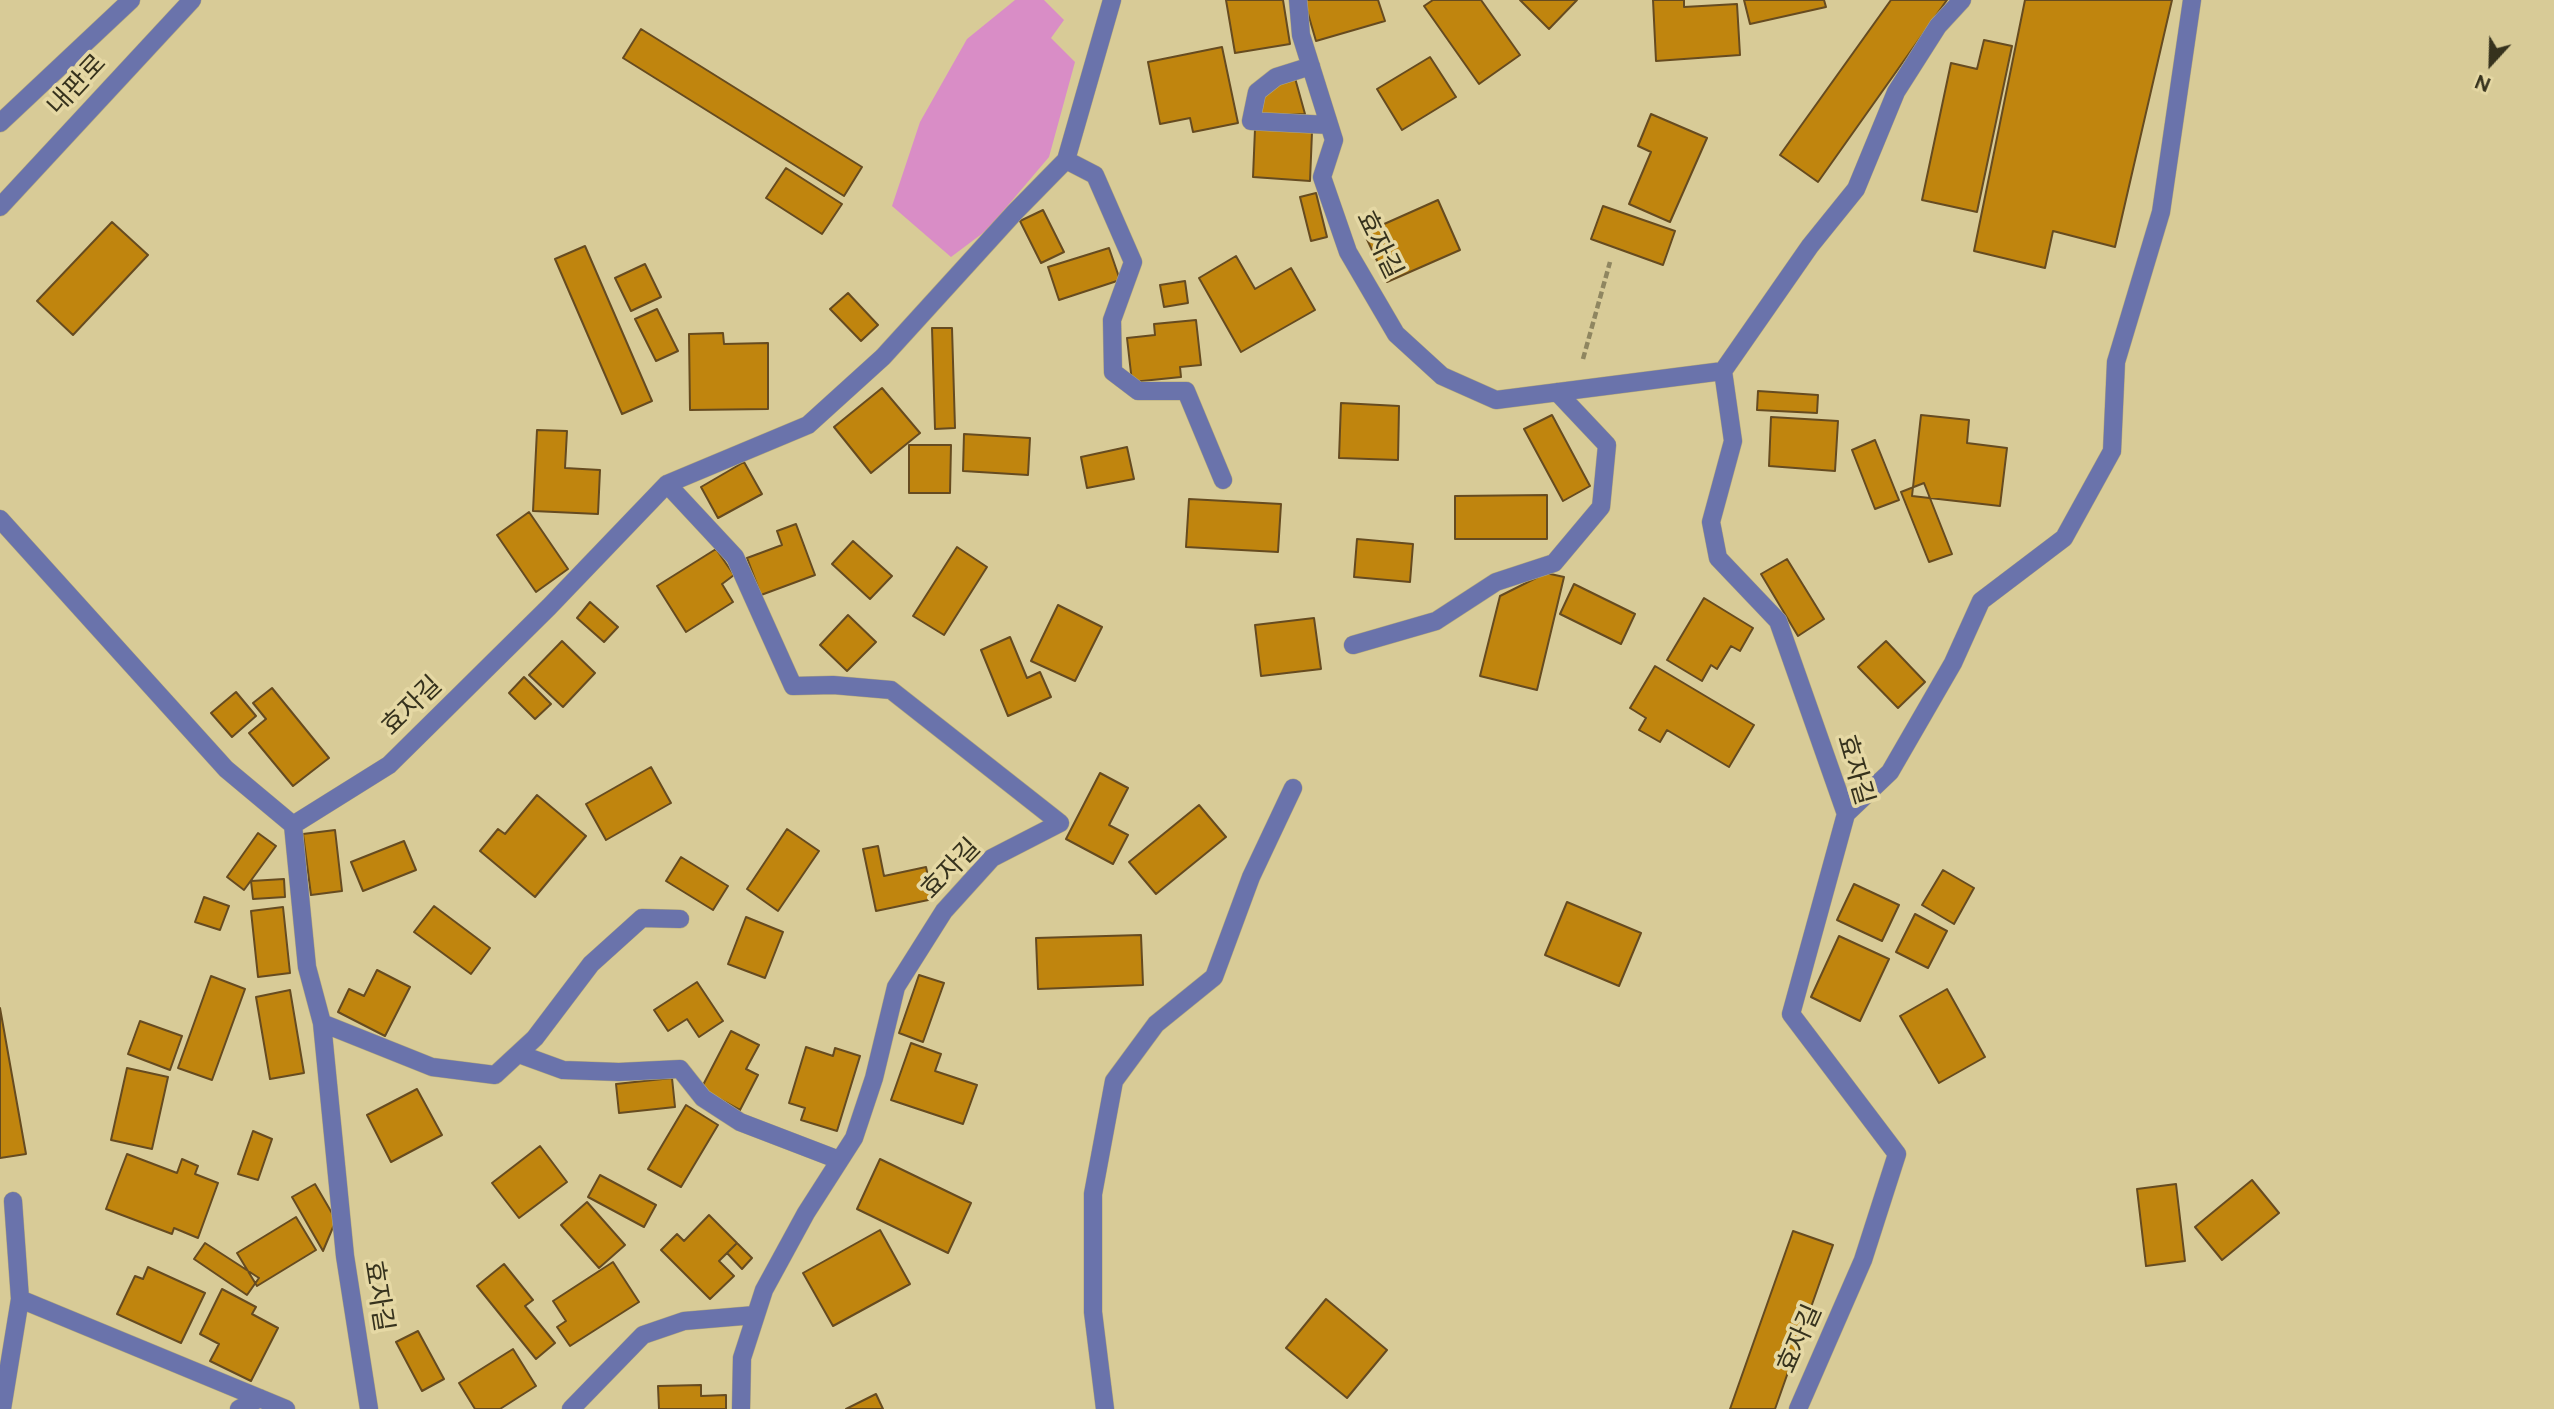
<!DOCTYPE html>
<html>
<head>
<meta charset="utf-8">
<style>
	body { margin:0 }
	#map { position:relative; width:2554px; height:1409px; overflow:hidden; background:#d8cb97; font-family:Figtree,sans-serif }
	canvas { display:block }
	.north { position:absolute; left:2456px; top:28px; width:70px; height:70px; -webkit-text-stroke:5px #e5d8a4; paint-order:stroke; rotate:202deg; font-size:19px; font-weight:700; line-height:28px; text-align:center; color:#36321d }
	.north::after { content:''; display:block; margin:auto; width:24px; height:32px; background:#36321d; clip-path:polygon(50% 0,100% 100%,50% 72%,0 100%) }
</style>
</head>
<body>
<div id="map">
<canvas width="2554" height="1409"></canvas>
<div class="north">N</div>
</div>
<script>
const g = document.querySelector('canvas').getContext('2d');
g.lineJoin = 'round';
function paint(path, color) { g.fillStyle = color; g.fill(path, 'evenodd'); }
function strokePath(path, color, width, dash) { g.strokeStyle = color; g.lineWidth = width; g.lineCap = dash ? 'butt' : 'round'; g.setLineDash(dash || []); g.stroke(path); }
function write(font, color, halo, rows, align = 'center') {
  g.font = font + ' Figtree,"Noto Sans KR",sans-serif'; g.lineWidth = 7; g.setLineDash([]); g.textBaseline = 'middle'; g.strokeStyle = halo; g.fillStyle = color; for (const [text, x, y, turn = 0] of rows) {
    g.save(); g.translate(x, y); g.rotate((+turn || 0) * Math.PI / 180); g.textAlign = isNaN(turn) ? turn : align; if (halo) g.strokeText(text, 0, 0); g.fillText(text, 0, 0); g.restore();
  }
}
const green = new Path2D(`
	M1015 0H1044L1064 20 1051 38 1075 62 1049 157 987 230 951 257 892 206 920 122 967 39Z`);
const building = new Path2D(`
	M1226 0H1283L1290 44 1235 53Z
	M1304 0H1378L1385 21 1316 41Z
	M1433 0H1481L1520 55 1479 84 1424 6Z
	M1520 0H1577L1549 29Z
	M1653 0H1684V7L1737 4 1740 55 1656 61Z
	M1744 0H1824L1826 7 1750 24Z
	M1891 0H1947L1818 182 1780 155Z
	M2025 0H2172L2115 247 2053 231 2045 268 1974 251Z
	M641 29 862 167 844 196 623 58Z
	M1984 40 2012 46 1977 212 1922 200 1951 63 1977 69Z
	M1222 47 1238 123 1193 132 1190 118 1160 124 1148 62Z
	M1430 57 1456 97 1402 130 1377 89Z
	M1295 78 1305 114 1257 116 1260 98 1274 84Z
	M1651 114 1707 138 1670 222 1629 204 1651 152 1638 146Z
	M1255 129 1312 132 1310 181 1253 177Z
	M786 168 842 204 822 234 766 198Z
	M1316 193 1327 237 1311 241 1300 197Z
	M1438 200 1460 250 1387 282 1364 233Z
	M1603 206 1675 231 1663 265 1591 239Z
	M1043 210 1064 252 1041 263 1020 221Z
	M112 222 148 255 73 335 37 301Z
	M585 246 652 401 622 414 555 259Z
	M1109 248 1120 280 1059 300 1048 267Z
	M1236 256 1255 289 1291 268 1315 310 1241 352 1199 278Z
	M645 264 661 297 631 311 615 278Z
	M1185 281 1188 303 1164 307 1160 285Z
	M848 293 878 325 861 341 830 309Z
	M657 309 678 351 656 361 635 319Z
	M1196 320 1201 365 1180 367 1181 377 1132 382 1127 338 1155 335 1154 324Z
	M932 328H952L955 428 935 429Z
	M723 333 724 344 768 343V409L690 410 689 334Z
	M882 388 920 433 871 473 834 427Z
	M1758 391 1818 395 1817 413 1757 410Z
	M1341 403 1399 406 1398 460 1339 458Z
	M1552 415 1590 486 1563 501 1524 429Z
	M1921 415 1969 420 1967 443 2007 448 2000 506 1912 496Z
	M1771 417 1838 421 1835 471 1769 466Z
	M537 430 567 431 565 468 600 470 598 514 533 511Z
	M964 434 1030 438 1028 475 963 471Z
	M1875 440 1899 500 1875 509 1852 450Z
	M909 445H951L950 493H909Z
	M1127 447 1134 479 1087 488 1081 457Z
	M744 462 762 494 718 518 701 487Z
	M1924 483 1952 554 1929 562 1901 492Z
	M1547 495V539H1455V496Z
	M1189 499 1281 504 1278 552 1186 547Z
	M529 512 568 569 536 592 497 535Z
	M796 524 815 575 761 595 747 558 782 545 777 531Z
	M1357 539 1413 544 1410 582 1354 577Z
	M853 541 892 576 870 599 832 564Z
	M957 547 987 567 944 635 913 616Z
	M716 549 734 575 722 584 733 602 686 632 657 586Z
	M1787 559 1824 619 1798 636 1761 574Z
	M1546 573 1564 577 1537 690 1480 676 1500 596Z
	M1574 584 1635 614 1621 644 1560 614Z
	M1704 598 1753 628 1740 651 1731 646 1717 669 1711 665 1702 681 1667 660Z
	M590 602 618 627 604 642 577 618Z
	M1058 605 1102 627 1075 681 1031 661Z
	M848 615 876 642 847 671 820 645Z
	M1314 618 1321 669 1261 676 1255 625Z
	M1010 637 1027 678 1040 672 1051 697 1008 716 981 650Z
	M562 641 595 673 563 707 529 675Z
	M1886 641 1925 682 1898 708 1858 667Z
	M1655 666 1754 725 1729 767 1667 730 1660 742 1639 730 1646 718 1630 708Z
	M524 677 551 704 535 719 509 693Z
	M272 688 329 758 293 786 249 733 266 719 253 703Z
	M236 692 256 716 232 737 211 713Z
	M651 767 671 803 606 840 586 804Z
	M1100 773 1128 788 1109 825 1128 835 1113 864 1066 839Z
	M537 795 586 836 535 897 480 851 498 829 505 834Z
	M1199 805 1226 837 1156 894 1129 862Z
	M787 829 819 851 778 911 747 889Z
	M335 830 342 891 311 895 303 834Z
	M258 833 276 846 244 890 227 877Z
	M404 841 416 870 363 891 351 862Z
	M878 846 884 876 926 867 933 899 876 911 863 849Z
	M681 857 728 886 713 910 666 881Z
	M1943 870 1974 888 1954 924 1922 905Z
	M284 879 285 897 253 899 251 881Z
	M1854 884 1899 905 1882 941 1837 920Z
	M204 897 229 906 220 930 195 922Z
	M1567 902 1641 933 1619 986 1545 955Z
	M434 906 490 948 471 974 414 932Z
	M283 907 290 973 258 977 251 911Z
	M1915 914 1947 931 1928 968 1896 952Z
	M746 917 783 932 765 978 728 964Z
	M1141 935 1143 985 1038 989 1036 938Z
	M1839 936 1889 959 1860 1021 1811 997Z
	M377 970 410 987 385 1036 338 1012 349 989 364 996Z
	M919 975 944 983 923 1042 899 1033Z
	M211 976 245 989 212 1080 178 1068Z
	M697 982 723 1021 699 1037 687 1019 668 1031 654 1010Z
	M1947 989 1985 1057 1939 1083 1900 1016Z
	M290 990 304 1073 270 1079 256 997Z
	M0 1008 26 1154 0 1158Z
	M140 1021 182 1036 170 1070 128 1054Z
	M731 1031 759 1045 746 1069 758 1075 740 1110 701 1089Z
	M911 1043 941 1054 935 1071 977 1085 963 1124 891 1100Z
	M806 1047 833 1056 835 1048 860 1056 837 1131 801 1120 805 1108 789 1103Z
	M127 1068 168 1077 152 1149 111 1140Z
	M672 1078 675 1107 619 1113 616 1084Z
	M417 1089 442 1135 391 1162 367 1115Z
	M686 1105 718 1125 681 1187 648 1169Z
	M253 1131 272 1139 258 1180 238 1174Z
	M540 1146 567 1182 519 1218 492 1183Z
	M127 1154 177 1173 182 1159 198 1166 195 1174 218 1183 198 1238 174 1228 172 1234 106 1209Z
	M880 1159 971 1203 948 1253 857 1209Z
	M600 1175 656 1205 644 1227 588 1197Z
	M2252 1180 2279 1213 2222 1260 2195 1227Z
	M315 1184 336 1220 323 1251 292 1197Z
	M2176 1184 2185 1261 2146 1266 2137 1189Z
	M587 1202 625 1245 599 1268 561 1225Z
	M709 1215 737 1243 719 1261 734 1276 710 1299 661 1250 677 1234 684 1241Z
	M296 1217 316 1250 257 1286 237 1253Z
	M880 1230 910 1284 833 1326 803 1273Z
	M1793 1231 1833 1245 1775 1409H1730Z
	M205 1243 259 1278 247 1295 194 1259Z
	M737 1243 752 1258 742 1269 727 1253Z
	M613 1262 639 1302 570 1346 557 1327 566 1321 553 1301Z
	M504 1264 533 1300 525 1306 555 1343 536 1359 477 1286Z
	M148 1267 205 1293 181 1343 117 1314 135 1276 143 1279Z
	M222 1289 256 1307 252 1314 278 1328 251 1381 210 1361 219 1344 200 1334Z
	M1326 1299 1387 1350 1347 1398 1286 1348Z
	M418 1331 444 1379 422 1391 396 1342Z
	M513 1349 536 1386 500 1409H475L459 1383Z
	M701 1385V1396L726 1395V1409H659L658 1386Z
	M876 1394 883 1409H846Z`);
const path = new Path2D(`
	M1583 359 1610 262`);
const minor = new Path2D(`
	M1298 0 1301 35 1334 140 1322 177 1348 252 1396 334 1442 376 1496 400 1723 371 1733 441 1711 522 1718 558 1778 621 1846 814 1791 1014 1897 1154 1863 1260 1798 1409
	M1311 66 1276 77 1257 92 1251 121 1329 125
	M0 123 131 0
	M1066 160 1095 175 1133 262 1112 320 1113 372 1138 391H1186L1223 480
	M0 207 192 0
	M1723 371 1810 246 1856 189 1896 92 1938 26 1962 0
	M667 484 735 557 793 686 833 685 891 690 1060 823 992 858 944 911 896 987 874 1078 854 1138 806 1213 764 1290 742 1358 741 1409
	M0 519 226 769 293 825 307 967 322 1023 345 1256 369 1409
	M1353 645 1436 621 1496 582 1554 563 1601 507 1607 445 1557 392
	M1846 814 1890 772 1953 663 1981 601 2064 538 2112 451 2116 362 2161 212 2192 0
	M293 825 389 765 549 607 667 484 808 425 883 357 1015 212 1066 160 1112 0
	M322 1023 432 1067 495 1075 535 1038 591 964 642 918 680 919
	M519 1054 563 1070 619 1072 680 1069 703 1098 740 1122 839 1160
	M20 1299 286 1409
	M2 1409 20 1299 13 1201
	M239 1409 260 1398
	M571 1409 643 1335 684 1321 755 1315
	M1105 1409 1093 1312V1194L1114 1081 1156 1024 1214 977 1251 877 1293 788`);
const streetNames = [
	["내판로",77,85,-47],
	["효자길",1379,245,64],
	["효자길",412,706,-44],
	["효자길",1855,770,74],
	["효자길",951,869,-46],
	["효자길",378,1296,81],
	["효자길",1800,1339,-66]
];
paint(green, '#d98dc6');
paint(building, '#c0850e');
strokePath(building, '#664b20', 2);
strokePath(minor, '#b4a97c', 19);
strokePath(path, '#8f8660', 4.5, [7, 3.5]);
strokePath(minor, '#6a73ab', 18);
write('26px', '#36321d', '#e5d8a4', streetNames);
</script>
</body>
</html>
